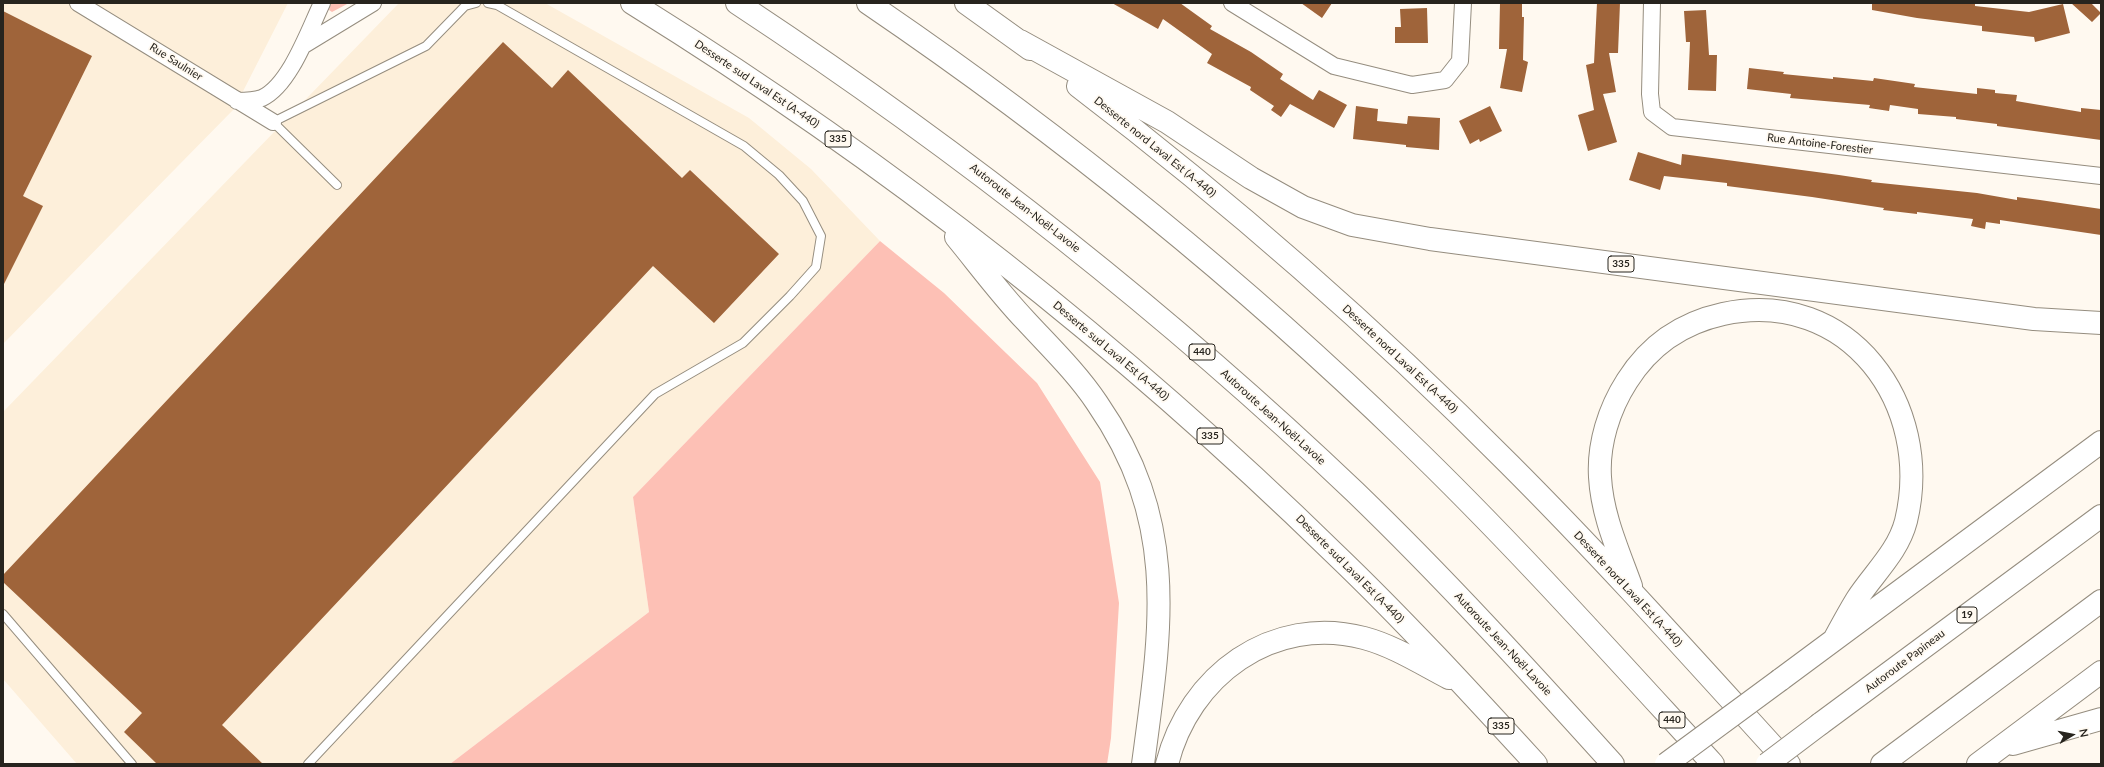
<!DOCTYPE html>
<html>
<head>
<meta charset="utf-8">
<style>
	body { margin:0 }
	#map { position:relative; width:2104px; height:767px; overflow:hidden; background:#fff9f0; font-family:Lato,sans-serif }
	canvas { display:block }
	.frame { position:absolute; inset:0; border:4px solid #27241e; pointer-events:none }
	.north { position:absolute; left:2052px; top:715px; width:40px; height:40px; -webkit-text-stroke:3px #fff9f0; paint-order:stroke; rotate:80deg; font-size:11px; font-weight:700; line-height:16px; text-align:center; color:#27241e }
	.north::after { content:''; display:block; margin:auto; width:14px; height:18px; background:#27241e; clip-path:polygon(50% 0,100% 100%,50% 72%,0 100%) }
</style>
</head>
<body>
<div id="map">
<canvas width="2104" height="767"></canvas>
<div class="frame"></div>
<div class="north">N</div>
</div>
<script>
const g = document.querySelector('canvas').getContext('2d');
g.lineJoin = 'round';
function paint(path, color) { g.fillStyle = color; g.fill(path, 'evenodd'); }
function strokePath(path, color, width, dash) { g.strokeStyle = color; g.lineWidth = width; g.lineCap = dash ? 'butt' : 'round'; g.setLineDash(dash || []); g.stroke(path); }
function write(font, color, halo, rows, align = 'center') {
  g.font = font + ' Lato,sans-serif'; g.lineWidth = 3.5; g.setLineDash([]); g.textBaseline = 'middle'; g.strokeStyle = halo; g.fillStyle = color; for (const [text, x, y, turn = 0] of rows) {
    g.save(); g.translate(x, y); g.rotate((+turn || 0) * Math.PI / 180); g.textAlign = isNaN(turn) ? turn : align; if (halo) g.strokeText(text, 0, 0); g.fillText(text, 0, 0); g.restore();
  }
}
const built = new Path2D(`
	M3 3H288L234 109 3 344Z
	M399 3H545L749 118 811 169 880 241 633 497 649 612 450 764H77L3 679V412Z`);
const green = new Path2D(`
	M331 3H349L332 12 329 10Z
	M880 241 944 293 1037 383 1100 482 1119 603 1111 738 1107 764H450L649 612 633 497Z`);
const building = new Path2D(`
	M1112 3H1180L1212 26 1210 29 1251 52 1283 74 1280 79 1313 100 1319 90 1347 105 1334 128 1290 104 1281 117 1271 110 1274 106 1250 90 1251 87 1207 63 1212 54 1163 19 1158 29Z
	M1301 3H1332L1322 18Z
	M1500 3H1522V17H1524L1523 60 1528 62 1522 92 1500 88 1507 49H1499Z
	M1597 3H1620L1618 53H1609L1616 92 1603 94 1617 142 1588 151 1578 115 1594 110 1586 65 1594 63Z
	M1872 3H1975V6L2029 12 2063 4 2070 33 2035 42 2034 37 1982 31V26L1917 18 1872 10Z
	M2071 3H2091L2101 13 2092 22Z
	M1427 8 1428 43H1395V27H1401L1400 9Z
	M1706 10 1709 55H1717L1716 91 1688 90 1690 42H1686L1684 11Z
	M3 11 92 56 23 196 43 206 3 286Z
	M503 42 552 88 568 70 682 178 690 170 779 254 714 323 653 266 222 725 263 764H157L124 732 142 713 3 582V575Z
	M1749 68 1784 72 1783 74 1833 79V77L1873 81 1874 78 1915 84 1914 87 1977 94V88L1995 90V93L2017 95 2016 101 2081 112V108L2101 110V140L1997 126V124L1956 119V117L1918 114V109L1890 105 1889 111 1869 108 1870 105 1790 98 1791 94 1747 89Z
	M1356 106 1378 109 1377 121 1407 124 1408 116 1440 118 1439 150 1406 147V145L1353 139Z
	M1490 106 1502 131 1480 142 1479 139 1470 144 1459 121Z
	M1638 152 1681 165 1682 154 1839 175 1872 180 1871 182 1977 193 2017 200V197L2040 200 2101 209V235L2000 220V224L1986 222 1985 229 1971 226 1973 219 1917 212V214L1883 210 1884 208 1812 197 1727 186V183L1664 176 1660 190 1629 180Z`);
const lane = new Path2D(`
	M337 185 273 122 426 46 465 6 476 3
	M3 614 132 764
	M308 764 655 394 743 343 790 296 816 267 821 236 803 201 779 175 744 146 497 5 488 3`);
const street = new Path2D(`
	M78 3 273 122
	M1232 3 1334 66 1412 85 1445 80 1460 61 1463 3
	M1652 3 1650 94 1652 112 1672 127 2101 176
	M304 45 373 3
	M237 101C245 101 254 101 262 98 290 85 309 30 322 3`);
const highway = new Path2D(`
	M632 3C885 160 1121 345 1334 553 1404 620 1470 692 1536 764
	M737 3C957 148 1164 310 1355 492 1445 579 1529 671 1613 764
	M868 3C1059 133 1240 279 1406 440 1513 543 1612 654 1713 764
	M966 3 1030 49
	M1020 41 1167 122 1251 178 1303 207 1352 225 1430 239 2034 319 2101 323
	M1078 86C1230 202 1374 328 1509 464 1606 561 1697 663 1789 764
	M956 237C979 265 1001 295 1026 321 1050 347 1077 373 1097 403 1180 523 1161 629 1143 764
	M1631 586C1618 550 1602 515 1600 477 1598 444 1609 409 1627 381 1649 346 1682 323 1723 314 1849 287 1934 405 1906 521 1898 552 1874 573 1857 599 1849 612 1842 625 1835 638
	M1780 680 2101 442
	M1820 724 2101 516
	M2013 744 2101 719
	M1167 764C1189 676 1272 614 1364 638 1394 646 1422 664 1449 678
	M1882 764 2101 601
	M1978 764 2101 672`);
const highwayBridge = new Path2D(`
	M1666 764 1780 680
	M1767 764 1820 724`);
const shields = [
	[838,139,26],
	[1621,264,26],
	[1202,352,26],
	[1210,436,26],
	[1967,615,20],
	[1672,720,26],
	[1501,726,26]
];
const shieldNames = [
	["335",838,139],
	["335",1621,264],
	["440",1202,352],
	["335",1210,436],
	["19",1967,615],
	["440",1672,720],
	["335",1501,726]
];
const streetNames = [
	["Rue Saulnier",176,62,32],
	["Desserte sud Laval Est (A-440)",757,84,34],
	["Rue Antoine-Forestier",1820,144,7],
	["Desserte nord Laval Est (A-440)",1155,147,39],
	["Autoroute Jean-Noël-Lavoie",1025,208,38],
	["Desserte sud Laval Est (A-440)",1111,351,40],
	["Desserte nord Laval Est (A-440)",1400,359,43],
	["Autoroute Jean-Noël-Lavoie",1273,417,42],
	["Desserte sud Laval Est (A-440)",1350,569,45],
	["Desserte nord Laval Est (A-440)",1628,589,47],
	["Autoroute Jean-Noël-Lavoie",1503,644,47],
	["Autoroute Papineau",1905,661,-37]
];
paint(built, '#fdefda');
paint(green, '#fdc0b5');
paint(building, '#9f643a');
strokePath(lane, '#958d7f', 10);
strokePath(street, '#958d7f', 18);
strokePath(highway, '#958d7f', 24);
strokePath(lane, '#fff', 8);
strokePath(street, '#fff', 16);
strokePath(highway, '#fff', 22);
strokePath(highwayBridge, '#958d7f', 24, []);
strokePath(highwayBridge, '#fff', 22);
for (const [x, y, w] of shields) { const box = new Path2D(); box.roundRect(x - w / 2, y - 8, w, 16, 3); g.fillStyle = '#fff9f0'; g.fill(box); strokePath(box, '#27241e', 1); }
write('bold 10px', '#27241e', null, shieldNames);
write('11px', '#27241e', '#fff9f0', streetNames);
</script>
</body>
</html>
